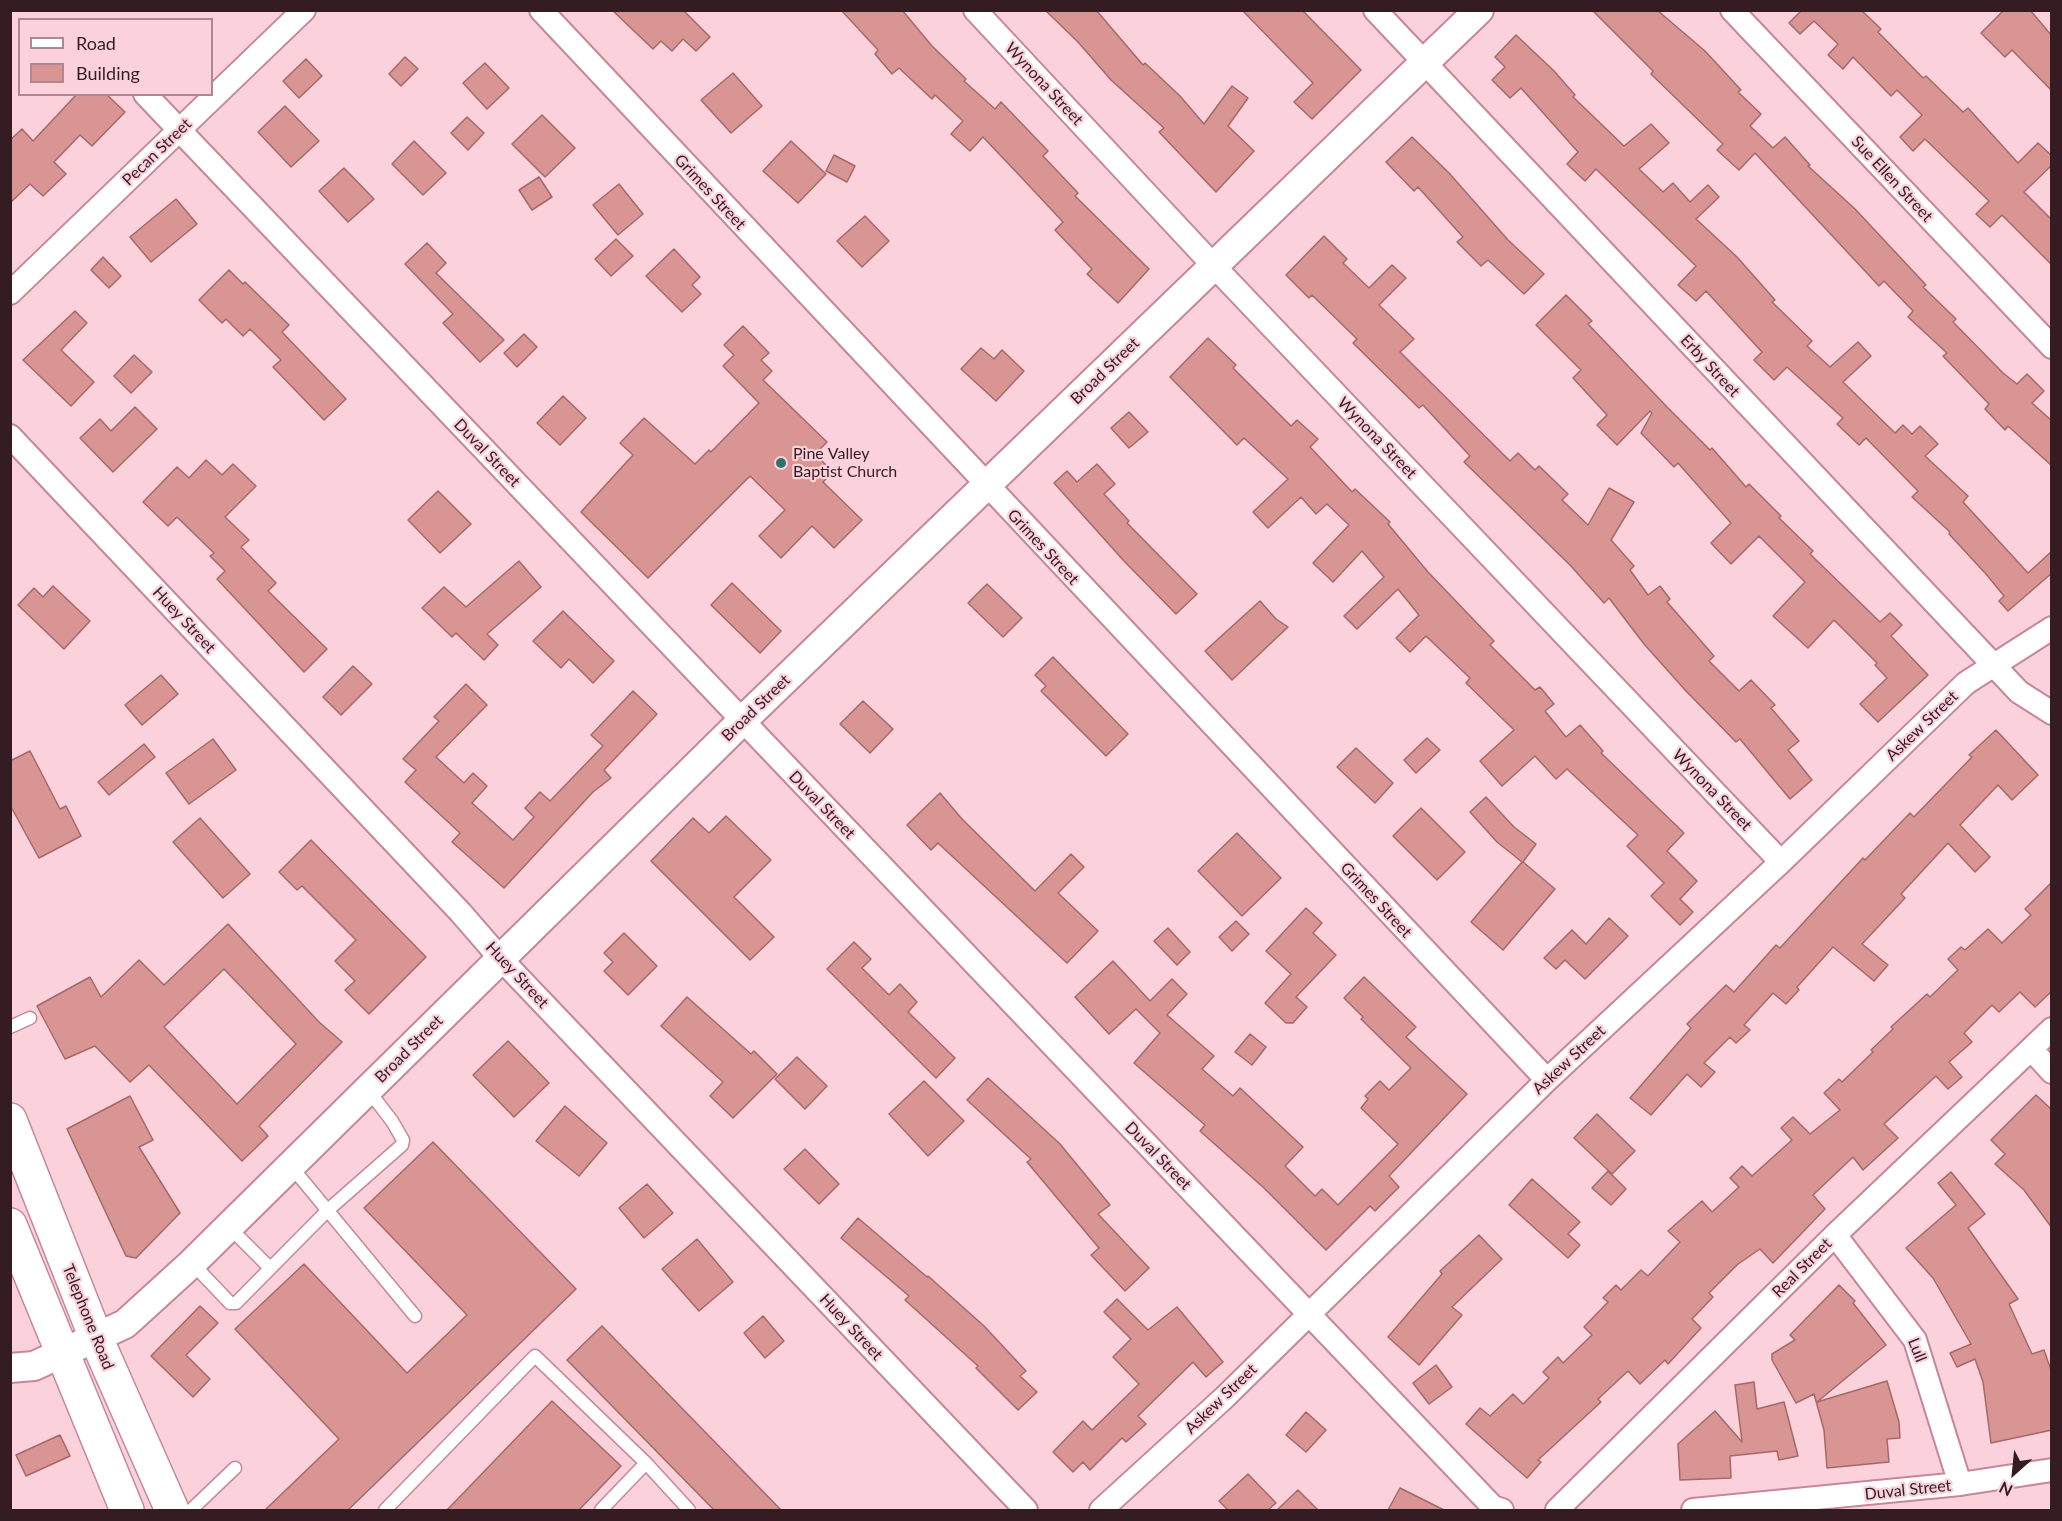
<!DOCTYPE html>
<html>
<head>
<meta charset="utf-8">
<style>
	body { margin:0 }
	#map { position:relative; width:2062px; height:1521px; overflow:hidden; background:#fbd2dc; font-family:Lato,sans-serif }
	canvas { display:block }
	.frame { position:absolute; inset:0; border:12px solid #351c23; pointer-events:none }
	.legend { position:absolute; left:18px; top:18px; width:195px; height:78px; box-sizing:border-box; background:#fbd2dc; border:2px solid #ac8992; margin:0; padding:8px 10px; list-style:none; font-size:18px; color:#351c23 }
	.legend li { display:flex; align-items:center; gap:12px; height:30px }
	.legend b { width:30px; border:2px solid #ac8992 }
	.north { position:absolute; left:1984px; top:1443px; width:60px; height:60px; -webkit-text-stroke:4px #fbd2dc; paint-order:stroke; rotate:207deg; font-size:16px; font-weight:700; line-height:24px; text-align:center; color:#351c23 }
	.north::after { content:''; display:block; margin:auto; width:21px; height:27px; background:#351c23; clip-path:polygon(50% 0,100% 100%,50% 72%,0 100%) }
</style>
</head>
<body>
<div id="map">
<canvas width="2062" height="1521"></canvas>
<div class="frame"></div>
<ul class="legend">
<li><b style="height:8px;background:#fff"></b>Road</li>
<li><b style="height:16px;background:#d89593"></b>Building</li>
</ul>
<div class="north">N</div>
</div>
<script>
const g = document.querySelector('canvas').getContext('2d');
g.lineJoin = 'round';
function paint(path, color) { g.fillStyle = color; g.fill(path, 'evenodd'); }
function strokePath(path, color, width, dash) { g.strokeStyle = color; g.lineWidth = width; g.lineCap = dash ? 'butt' : 'round'; g.setLineDash(dash || []); g.stroke(path); }
function write(font, color, halo, rows, align = 'center') {
  g.font = font + ' Lato,sans-serif'; g.lineWidth = 4.5; g.setLineDash([]); g.textBaseline = 'middle'; g.strokeStyle = halo; g.fillStyle = color; for (const [text, x, y, turn = 0] of rows) {
    g.save(); g.translate(x, y); g.rotate((+turn || 0) * Math.PI / 180); g.textAlign = isNaN(turn) ? turn : align; if (halo) g.strokeText(text, 0, 0); g.fillText(text, 0, 0); g.restore();
  }
}
const building = new Path2D(`
	M612 10H683L710 37 696 51 683 39 672 51 661 41 653 49Z
	M841 10H902L932 46 966 79 964 81 995 109 1001 102 1048 151 1043 156 1078 193 1075 196 1149 269 1118 303 1087 274 1092 269 1055 230 1063 222 1021 177 983 137 970 151 951 134 963 121 935 95 932 99 899 68 892 74 875 54 878 50Z
	M1045 10H1096L1143 65 1145 63 1180 96 1204 124 1232 86 1248 98 1228 126 1254 151 1216 192 1159 132 1164 128 1111 80 1078 42Z
	M1242 10H1302L1361 70 1312 119 1294 102 1313 83Z
	M1592 10H1657L1705 51 1741 90 1738 92 1761 114 1750 126 1773 148 1785 137 1810 165 1808 166 1855 209 1926 285 1923 287 1956 319 1953 322 2003 373 2017 384 2027 374 2044 391 2032 403 2052 421V466L2008 426 2005 430 1985 409 1989 404 1943 356 1947 353 1908 317 1913 311 1884 281 1879 286 1755 153 1739 170 1717 150 1723 144 1651 74 1653 71Z
	M1802 10H1861L1881 29 1878 32 1923 78 1926 76 1963 112 1968 108 2018 163 2038 143 2052 156V165L2024 192 2052 220V265L2002 215 1990 227 1976 214 1989 201 1925 139 1913 151 1900 137 1922 115 1897 90 1891 96 1853 57 1843 69 1828 55 1838 44 1814 21 1800 34 1789 23Z
	M2004 10H2030L2052 36V91L2012 50 2005 57 1981 33Z
	M1516 35 1554 71 1575 95 1573 97 1624 146 1651 124 1669 143 1639 169 1663 192 1673 183 1690 202 1708 185 1719 197 1696 219 1737 257 1775 300 1772 302 1812 341 1807 346 1830 367 1858 342 1871 356 1843 382 1895 433 1903 425 1912 434 1920 426 1938 444 1925 456 1968 496 1963 502 2028 573 2052 551V573L2008 611 1999 601 2004 596 1986 574 1949 534 1950 532 1912 497 1918 491 1866 438 1859 445 1837 424 1843 418 1787 367 1774 380 1754 360 1762 352 1706 291 1696 301 1678 285 1696 266 1596 169 1585 181 1567 164 1578 152 1521 88 1510 98 1492 80 1505 67 1495 57Z
	M405 57 418 69 401 86 389 74Z
	M306 59 322 76 299 98 283 81Z
	M485 63 509 88 487 109 463 83Z
	M733 73 762 106 731 133 701 100Z
	M77 94H106L125 112 92 146 80 135 54 162 66 174 43 196 30 184 10 203V140L22 129 33 141Z
	M285 106 319 141 291 167 258 132Z
	M542 115 575 148 545 177 512 144Z
	M467 117 484 133 468 150 451 133Z
	M1412 137 1449 173 1508 240 1544 274 1524 294 1488 260 1481 266 1457 242 1463 237 1418 187 1414 191 1386 162Z
	M414 141 446 173 423 195 392 164Z
	M791 141 826 174 798 203 763 171Z
	M834 155 855 166 847 182 826 171Z
	M344 168 374 199 348 222 319 191Z
	M539 177 552 197 532 210 519 190Z
	M619 184 643 214 618 235 593 205Z
	M176 199 197 224 151 262 130 237Z
	M865 216 889 241 862 267 837 241Z
	M1324 236 1347 259 1343 263 1369 288 1392 265 1406 278 1379 305 1414 339 1400 352 1510 461 1518 453 1535 470 1539 466 1568 494 1562 500 1588 525 1609 488 1634 502 1611 540 1634 566 1630 570 1648 595 1660 586 1670 599 1667 602 1714 656 1709 661 1739 691 1751 680 1775 705 1771 708 1799 741 1788 750 1812 780 1790 799 1740 739 1736 742 1686 691 1644 644 1609 598 1604 603 1570 565 1464 462 1470 456 1423 405 1419 408 1353 343 1357 339 1312 295 1309 298 1286 275Z
	M616 239 633 256 611 276 595 259Z
	M427 243 446 263 436 273 504 340 480 362 443 323 453 314 405 264Z
	M674 249 700 277 692 285 701 294 682 312 646 276Z
	M103 257 121 276 109 288 91 270Z
	M229 270 243 284 245 282 289 325 282 332 346 399 324 420 273 367 281 360 250 329 243 336 226 319 222 323 199 300Z
	M1566 295 1592 321 1588 324 1667 407 1710 450 1712 448 1746 487 1749 484 1781 516 1779 518 1813 551 1810 554 1880 622 1890 613 1902 625 1891 636 1928 675 1878 722 1860 704 1887 678 1875 665 1877 663 1834 620 1808 648 1773 616 1805 582 1759 536 1731 564 1711 543 1731 523 1678 463 1674 467 1641 433 1652 413 1650 411 1617 445 1597 425 1607 415 1573 378 1581 370 1536 325Z
	M75 311 87 323 61 350 94 382 71 406 23 360Z
	M743 326 769 353 761 360 772 371 763 380 827 442 815 454 833 472 823 482 862 520 834 548 812 526 781 558 759 536 785 510 750 476 648 578 581 512 633 455 620 443 644 418 695 464 709 450 711 452 759 403 723 366 734 355 724 345Z
	M524 334 537 347 517 367 504 353Z
	M1208 338 1236 365 1233 368 1291 426 1297 420 1318 439 1310 447 1352 492 1355 489 1390 522 1388 524 1428 572 1494 641 1490 645 1535 690 1540 687 1554 704 1545 711 1566 737 1580 725 1603 751 1601 753 1684 833 1667 851 1697 881 1680 899 1693 912 1680 925 1651 896 1664 883 1627 846 1638 835 1567 769 1556 779 1535 756 1502 786 1480 761 1514 730 1466 683 1470 678 1426 636 1410 652 1396 638 1419 615 1398 589 1357 629 1344 616 1384 577 1362 551 1333 582 1313 563 1349 525 1327 504 1316 514 1301 497 1268 528 1253 512 1288 479 1244 438 1237 445 1170 377Z
	M981 348 994 359 1002 350 1024 371 996 401 961 369Z
	M134 355 152 372 131 393 114 376Z
	M563 396 586 418 560 445 537 423Z
	M135 407 157 429 113 472 80 438 100 419 111 431Z
	M1129 412 1148 432 1129 448 1111 428Z
	M206 460 222 475 233 464 256 486 225 517 249 540 241 547 276 583 268 591 327 649 304 672 217 579 225 571 210 556 214 553 177 517 168 526 143 502 177 467 189 478Z
	M1097 464 1115 484 1104 494 1129 521 1127 523 1197 594 1176 614 1124 561 1054 483 1067 471 1077 482Z
	M438 491 471 524 440 553 408 520Z
	M519 561 541 587 487 634 498 645 484 660 456 633 452 637 422 608 444 587 466 607Z
	M732 583 781 631 760 653 711 605Z
	M987 584 1022 618 1003 637 968 603Z
	M53 586 90 621 64 649 18 605 34 588 43 597Z
	M1260 601 1276 619 1288 627 1232 680 1205 651Z
	M563 611 614 661 593 683 569 659 561 668 533 641Z
	M1053 657 1128 734 1106 756 1041 691 1046 686 1035 675Z
	M353 666 372 684 341 715 323 697Z
	M161 675 178 694 142 725 125 705Z
	M466 684 487 705 436 757 464 783 473 773 487 786 472 803 513 840 534 817 525 808 540 792 550 801 603 746 591 735 633 691 657 714 604 770 611 778 593 792 504 888 452 842 460 833 405 782 416 770 403 759 439 721 434 717Z
	M863 701 893 729 870 753 840 724Z
	M1996 730 2038 775 2012 800 1998 785 1960 825 1990 857 1975 872 1948 843 1901 894 1905 898 1862 944 1888 965 1874 981 1833 947 1797 987 1799 990 1786 1004 1773 993 1744 1025 1750 1030 1736 1043 1730 1037 1704 1063 1715 1072 1701 1087 1687 1074 1651 1115 1630 1098 1691 1028 1687 1024 1726 985 1734 992 1776 945 1780 948 1863 858 1865 860 1910 813 1914 817 1972 757 1969 755Z
	M1427 738 1440 750 1416 773 1404 760Z
	M213 739 236 770 189 804 166 773Z
	M144 744 155 757 109 795 98 782Z
	M1356 748 1393 783 1375 803 1337 767Z
	M30 751 60 809 66 806 81 836 39 858 10 805V761Z
	M940 793 962 819 1035 891 1071 854 1084 867 1058 893 1098 931 1067 963 938 843 931 850 907 825Z
	M1486 797 1514 827 1536 844 1523 862 1555 889 1503 950 1471 922 1522 862 1497 842 1470 812Z
	M1421 808 1465 852 1437 880 1393 836Z
	M726 816 771 860 734 897 774 937 750 960 651 861 693 818 709 833Z
	M200 818 250 874 223 898 173 842Z
	M1237 833 1281 878 1242 916 1198 871Z
	M311 840 426 957 369 1014 345 990 355 981 335 961 356 940 302 886 297 890 279 872Z
	M2052 882V991L2035 1007 2020 992 1999 1012 1992 1005 1964 1033 1972 1042 1949 1062 1962 1077 1948 1089 1936 1076 1884 1124 1898 1138 1863 1170 1853 1157 1813 1195 1825 1209 1773 1263 1760 1249 1738 1264 1709 1293 1713 1297 1692 1319 1701 1328 1668 1364 1665 1360 1640 1384 1628 1371 1598 1399 1601 1402 1538 1460 1541 1462 1527 1478 1466 1424 1480 1408 1490 1416 1513 1394 1523 1404 1549 1378 1543 1372 1558 1357 1563 1363 1592 1335 1584 1327 1608 1302 1603 1298 1616 1285 1621 1290 1641 1270 1648 1276 1680 1242 1668 1231 1702 1201 1712 1212 1739 1187 1730 1178 1742 1166 1752 1176 1792 1140 1781 1128 1793 1117 1810 1134 1840 1110 1824 1093 1839 1079 1842 1082 1873 1052 1871 1050 1893 1029 1891 1027 1927 994 1930 997 1958 970 1948 959 1961 947 1965 950 1988 929 2002 943 2031 915 2025 909Z
	M1306 908 1322 923 1313 933 1336 955 1296 997 1307 1007 1293 1023H1286L1265 1003 1291 974 1266 951Z
	M1609 918 1628 936 1585 979 1565 960 1556 969 1544 958 1572 930 1586 944Z
	M1236 921 1249 934 1232 951 1219 937Z
	M228 924 319 1022 342 1042 259 1126 268 1136 242 1161 149 1065 130 1082 95 1046 65 1059 37 1006 90 977 101 997 139 960 164 985ZM224 969 296 1044 237 1104 164 1027Z
	M1168 928 1190 952 1177 965 1154 941Z
	M624 933 657 966 628 995 604 971 613 962 604 953Z
	M854 942 871 959 862 968 889 995 900 984 917 1002 908 1012 955 1058 936 1078 827 969Z
	M1113 961 1150 1001 1172 979 1187 994 1167 1015 1214 1056 1202 1069 1233 1096 1240 1088 1303 1147 1285 1166 1315 1196 1322 1189 1338 1205 1398 1144 1361 1108 1368 1099 1365 1096 1380 1081 1389 1090 1411 1068 1361 1019 1363 1017 1344 998 1364 977 1416 1027 1406 1037 1467 1094 1389 1176 1399 1187 1375 1211 1370 1206 1326 1250 1264 1188 1200 1131 1205 1125 1134 1063 1160 1033 1136 1009 1109 1034 1075 997Z
	M687 997 751 1054 754 1051 777 1074 733 1118 710 1096 723 1082 661 1026Z
	M1250 1034 1266 1047 1252 1065 1235 1052Z
	M508 1041 549 1083 514 1117 473 1075Z
	M797 1057 827 1086 805 1109 775 1079Z
	M988 1078 1060 1144 1110 1205 1098 1214 1149 1268 1125 1291 1091 1255 1099 1248 1027 1162 1031 1159 967 1100Z
	M924 1081 964 1121 928 1156 889 1114Z
	M2036 1095 2052 1110V1228L2024 1190 1995 1164 2005 1154 1991 1140Z
	M130 1096 153 1140 139 1147 180 1213 136 1258 126 1256 67 1129Z
	M565 1106 607 1143 579 1176 536 1141Z
	M1597 1114 1635 1151 1612 1174 1574 1138Z
	M433 1142 576 1289 348 1510H265L339 1439 235 1329 304 1264 407 1373 467 1315 364 1208Z
	M805 1149 839 1184 819 1204 784 1169Z
	M1608 1171 1626 1189 1611 1205 1592 1188Z
	M1951 1172 1985 1214 1968 1228 2018 1299 2009 1304 2032 1354 2044 1350 2052 1373V1430L1991 1443 1983 1382 1975 1359 1957 1367 1950 1353 1971 1344 1933 1278 1906 1248 1956 1205 1938 1183Z
	M1532 1179 1580 1222 1568 1234 1580 1245 1568 1258 1509 1205Z
	M647 1184 673 1213 644 1238 619 1208Z
	M858 1218 927 1277 928 1276 984 1326 1026 1371 1020 1376 1037 1392 1018 1410 976 1368 978 1366 905 1300 909 1296 841 1238Z
	M1479 1235 1502 1259 1452 1307 1462 1315 1419 1365 1388 1337 1442 1274 1440 1271Z
	M697 1239 733 1282 699 1311 662 1269Z
	M1839 1285 1855 1301 1853 1303 1886 1345 1817 1402 1887 1381 1899 1422 1900 1438 1887 1439 1889 1462 1827 1468 1824 1430 1814 1394 1796 1403 1772 1360V1354L1795 1340 1790 1335Z
	M1117 1299 1148 1330 1177 1307 1223 1362 1206 1377 1193 1362 1138 1416 1146 1424 1126 1442 1122 1438 1090 1470 1083 1462 1073 1472 1053 1452 1083 1421 1092 1430 1139 1384 1113 1357 1131 1339 1104 1312Z
	M200 1306 218 1323 186 1355 210 1379 193 1397 151 1356Z
	M763 1316 784 1341 765 1358 744 1333Z
	M602 1326 781 1510H714L567 1360Z
	M1436 1365 1452 1387 1429 1404 1413 1383Z
	M1754 1382 1757 1409 1784 1402 1798 1456 1779 1460 1777 1451 1730 1456 1731 1478 1680 1480 1678 1444 1715 1411 1742 1442 1735 1385Z
	M552 1401 621 1466 579 1510H447Z
	M1306 1412 1326 1430 1306 1452 1286 1435Z
	M60 1435 70 1456 26 1476 16 1455Z
	M1248 1474 1276 1503 1268 1510H1228L1219 1501Z
	M1400 1488 1444 1510H1388Z
	M1298 1490 1318 1510H1277Z`);
const service = new Path2D(`
	M10 1027 30 1018
	M290 1165 415 1316
	M229 1227 270 1268
	M192 1263 230 1303H236L328 1210 402 1145 403 1140 392 1121 368 1090
	M191 1510 235 1468
	M385 1510 535 1356 646 1463 689 1510
	M601 1510 646 1463`);
const minor = new Path2D(`
	M541 10 1547 1080
	M975 10 1213 265 1781 862
	M1375 10 2019 692 2052 713
	M1732 10 2052 347
	M145 94 1493 1507 1502 1510
	M10 293 304 10
	M10 436 461 913 500 958 1026 1510
	M2031 1049 2052 1072
	M1835 1235 1915 1340 1960 1484
	M1101 1510 1225 1397 1547 1080 1781 862 1966 683 2052 628
	M1557 1510 1835 1235 2052 1029
	M1693 1510 1960 1484 2052 1470`);
const tertiary = new Path2D(`
	M10 1368 34 1366 125 1324 192 1263 742 721 1479 10`);
const secondary = new Path2D(`
	M10 1120 96 1338 172 1510
	M10 1225 127 1510`);
const markers = [
	[781,463,6,"#2d7368"]
];
const streetNames = [
	["Wynona Street",1044,84,47],
	["Pecan Street",157,152,-44],
	["Sue Ellen Street",1892,179,47],
	["Grimes Street",710,192,47],
	["Erby Street",1710,366,47],
	["Broad Street",1105,371,-44],
	["Wynona Street",1377,438,46],
	["Duval Street",487,453,46],
	["Grimes Street",1043,547,47],
	["Huey Street",184,620,47],
	["Broad Street",756,708,-44],
	["Askew Street",1922,726,-44],
	["Wynona Street",1712,790,46],
	["Duval Street",822,805,46],
	["Grimes Street",1376,900,47],
	["Huey Street",517,975,47],
	["Broad Street",409,1049,-45],
	["Askew Street",1569,1060,-43],
	["Duval Street",1158,1156,46],
	["Real Street",1802,1268,-45],
	["Telephone Road",88,1317,68],
	["Huey Street",851,1327,47],
	["Lull",1917,1350,68],
	["Askew Street",1221,1399,-44],
	["Duval Street",1908,1490,-6]
];
const poiNames = [
	["Pine Valley",793,454],
	["Baptist Church",793,472]
];
paint(building, '#d89593');
strokePath(building, '#a66866', 1.5);
strokePath(service, '#c68799', 15);
strokePath(minor, '#c68799', 26);
strokePath(tertiary, '#c68799', 32);
strokePath(secondary, '#c68799', 36);
strokePath(service, '#fff', 12);
strokePath(minor, '#fff', 22);
strokePath(tertiary, '#fff', 28);
strokePath(secondary, '#fff', 33);
for (const [x, y, r, color] of markers) { const dot = new Path2D(); dot.arc(x, y, r, 0, 2 * Math.PI); g.fillStyle = color; g.fill(dot); strokePath(dot, '#fbd2dc', 2); }
write('16px', '#351c23', '#fbd2dc', streetNames);
write('16px', '#351c23', '#fbd2dc', poiNames, 'left');
</script>
</body>
</html>
